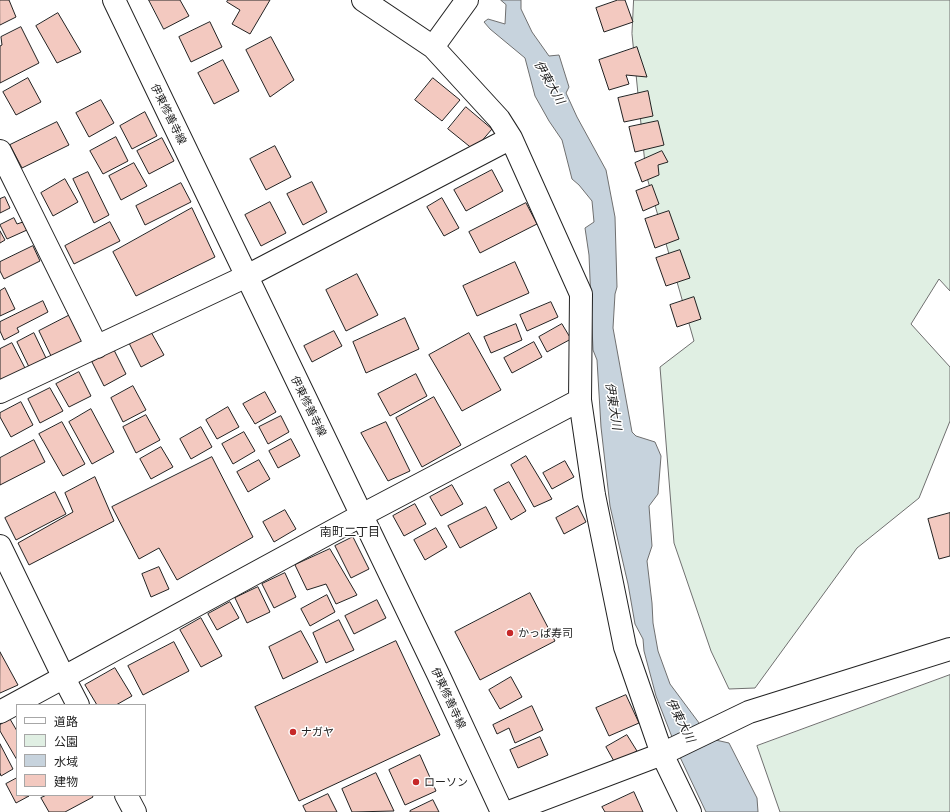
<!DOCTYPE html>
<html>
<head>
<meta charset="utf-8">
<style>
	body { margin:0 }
	#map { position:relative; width:950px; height:812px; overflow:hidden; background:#fff; font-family:Georgia,"Noto Sans JP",serif }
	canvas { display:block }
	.legend { position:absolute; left:16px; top:704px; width:130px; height:92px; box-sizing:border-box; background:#fff; border:1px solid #a7a7a7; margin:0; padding:5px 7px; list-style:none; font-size:12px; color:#222 }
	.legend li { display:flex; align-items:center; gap:8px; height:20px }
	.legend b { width:20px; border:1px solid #a7a7a7 }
</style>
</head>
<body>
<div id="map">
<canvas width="950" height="812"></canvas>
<ul class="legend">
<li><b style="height:5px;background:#fff"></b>道路</li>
<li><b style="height:11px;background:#e0efe3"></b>公園</li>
<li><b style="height:11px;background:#c7d3dd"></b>水域</li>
<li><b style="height:11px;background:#f3c9c0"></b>建物</li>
</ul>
</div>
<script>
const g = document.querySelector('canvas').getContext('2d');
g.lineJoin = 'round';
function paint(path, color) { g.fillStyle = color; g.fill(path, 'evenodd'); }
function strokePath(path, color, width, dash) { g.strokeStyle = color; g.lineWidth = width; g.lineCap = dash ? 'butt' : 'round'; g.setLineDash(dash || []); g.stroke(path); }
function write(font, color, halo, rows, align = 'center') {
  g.font = font + ' Georgia,"Noto Sans JP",serif'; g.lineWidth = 3; g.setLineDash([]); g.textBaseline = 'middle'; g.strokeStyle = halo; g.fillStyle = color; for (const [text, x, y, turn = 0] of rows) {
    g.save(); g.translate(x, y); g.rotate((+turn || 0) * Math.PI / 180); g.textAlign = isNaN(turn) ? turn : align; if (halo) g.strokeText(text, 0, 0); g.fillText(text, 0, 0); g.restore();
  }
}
const green = new Path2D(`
	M634 0H950V291L939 279 911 324 950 367V421L919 498 857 548 755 688 729 689 711 651 674 543 660 367 694 341 646 174 632 34Z
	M950 675V812H780L757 746Z`);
const water = new Path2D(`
	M501 0H521V9L532 32 549 56 559 55 569 87 566 93 577 117 606 170 615 217 617 287 615 294 613 328 632 432 636 436 655 442 661 456 658 494 649 506 652 546 647 561 652 603 653 623 658 651 670 684 711 739 729 743 757 798 758 812H706L679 755 656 696 644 651 643 639 635 624 628 584 610 506 601 427 597 360 593 350 589 255 585 228 594 222 592 201 579 185 572 179 562 140 549 121 535 96 525 58 490 29 484 22 488 19 505 24 506 5Z`);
const building = new Path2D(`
	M0 0H9L16 17 0 25Z
	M149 0H180L189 16 164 29Z
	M228 0H270L250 34 232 24 240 10 227 2Z
	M618 0H625L633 22 604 32 596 8Z
	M58 13 81 52 57 63 36 26Z
	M210 22 222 47 191 62 179 37Z
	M21 27 39 63 0 83V46L2 45 1 37Z
	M271 37 294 80 270 97 246 50Z
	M637 47 647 77 626 75 629 84 609 90 599 60Z
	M223 60 239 91 214 104 198 73Z
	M28 78 41 102 16 115 3 92Z
	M433 78 460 100 442 121 415 100Z
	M648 91 653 116 624 122 618 98Z
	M101 100 114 123 89 137 76 113Z
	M466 107 492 129 474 150 448 129Z
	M145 112 157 136 132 149 120 126Z
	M658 121 664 145 635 152 629 127Z
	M57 122 69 145 22 168 10 145Z
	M116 137 128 161 103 174 90 151Z
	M162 138 174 161 149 174 137 151Z
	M275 146 291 177 266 190 250 159Z
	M662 151 668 162 658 165 659 175 642 182 635 163Z
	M134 163 147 186 121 200 109 176Z
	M492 170 503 191 466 211 454 190Z
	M88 172 109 215 94 223 73 179Z
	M65 179 78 202 53 216 41 193Z
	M312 182 327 212 303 225 287 194Z
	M181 183 191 202 145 225 136 206Z
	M652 185 659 204 643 211 636 191Z
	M5 197 10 208 0 213V199Z
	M442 198 459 228 444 236 427 207Z
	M270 202 286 233 261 246 245 215Z
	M526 203 537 224 480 253 469 232Z
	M192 208 215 257 136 296 113 252Z
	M669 211 679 239 655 248 645 219Z
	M14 218 17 224 23 222 27 230 7 239 0 225Z
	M110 222 120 241 74 264 65 246Z
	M0 231 5 240 0 243Z
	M33 246 40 261 4 279 0 271V262Z
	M680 250 690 278 666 286 656 258Z
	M515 262 529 293 477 316 463 286Z
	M357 274 378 315 346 331 326 290Z
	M5 288 15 309 0 316V291Z
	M694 297 701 319 677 327 670 305Z
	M43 301 48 312 17 328 19 332 4 340 0 331V322Z
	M551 302 558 317 527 331 520 315Z
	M70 315 83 342 52 358 39 331Z
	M405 318 419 349 366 373 353 342Z
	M516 324 522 340 491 353 484 337Z
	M562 324 571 339 547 352 539 337Z
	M334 331 342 346 312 362 304 346Z
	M151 332 164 355 141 367 129 343Z
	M34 333 46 358 29 367 17 342Z
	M469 333 501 390 462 411 429 355Z
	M534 342 542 357 512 373 504 358Z
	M12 343 26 370 0 383V349Z
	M114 350 126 374 104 386 92 362Z
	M79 372 91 396 69 407 56 384Z
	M416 374 427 396 390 416 378 394Z
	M133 386 146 410 123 422 111 398Z
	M50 388 63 411 40 423 28 399Z
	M265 392 276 412 255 424 243 404Z
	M434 397 461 445 422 467 396 418Z
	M21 402 33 425 11 437 0 417V413Z
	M228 407 239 427 217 439 206 420Z
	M91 409 114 452 92 464 69 422Z
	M146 415 160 440 136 453 123 427Z
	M281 416 289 432 268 444 259 427Z
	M62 422 85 464 63 476 39 434Z
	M386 422 410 471 388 481 361 433Z
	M201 427 212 447 191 459 180 439Z
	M244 432 255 451 233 464 222 444Z
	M291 439 300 456 278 468 269 451Z
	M34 440 45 462 0 485V458Z
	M161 447 173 467 151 479 140 459Z
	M526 456 552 499 534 507 511 465Z
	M212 457 253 537 177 580 159 548 139 559 112 507Z
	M259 460 270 479 248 492 237 472Z
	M565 461 574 477 552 489 543 473Z
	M95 477 114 521 29 565 18 543 73 512 65 493Z
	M509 482 526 511 511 520 494 490Z
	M452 485 463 504 441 516 430 497Z
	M55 492 66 514 16 540 5 518Z
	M415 504 426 524 404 536 393 516Z
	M578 506 586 522 564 534 556 518Z
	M486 507 497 528 460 548 448 526Z
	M285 510 296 529 274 542 263 522Z
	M950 513V556L939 559 928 519Z
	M436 528 447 547 425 560 414 540Z
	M353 537 369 569 351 578 335 546Z
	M330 549 357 595 336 604 326 584 307 590 295 565Z
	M159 567 169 589 151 597 142 574Z
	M285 573 296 597 274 608 262 584Z
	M258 587 270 612 247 623 235 598Z
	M530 593 555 641 480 680 455 632Z
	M327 595 335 612 310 626 301 609Z
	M377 600 386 618 354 634 345 616Z
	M230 602 239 618 217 630 208 614Z
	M201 618 222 656 201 667 180 630Z
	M339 620 354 650 326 663 313 633Z
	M301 631 318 662 283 679 269 647Z
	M396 641 440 735 299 801 255 707Z
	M174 642 189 671 143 695 128 666Z
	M0 652 18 685 0 693Z
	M115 668 132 696 116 705H97L85 685Z
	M511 677 522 697 500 709 489 690Z
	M626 695 639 723 609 736 596 708Z
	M532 706 543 730 515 743 509 728 497 734 493 725Z
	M10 719 17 731V760L0 731V725Z
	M627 735 637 751 615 763 606 747Z
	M540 737 548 755 518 768 510 750Z
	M0 744 13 769 1 776 0 773Z
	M420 755 436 791 405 805 389 770Z
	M376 773 394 811 352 812 342 789Z
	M17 778V795L29 796 16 803 6 784Z
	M634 792 643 812H605L602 807Z
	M328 794 337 812H306L303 806Z
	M47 795H92L93 797 65 812H49L41 798Z
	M433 800 439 812H410V811Z`);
const minor = new Path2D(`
	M363 0 433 47 499 119 511 138 581 294 580 400 594 495 625 647 662 754 690 812
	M433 47 467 0
	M0 151 97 347
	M0 392 247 276 511 138
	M0 546 64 678 78 705
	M0 712 362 515 580 400
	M126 795 135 812
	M509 812 662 754 749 712 950 649`);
const major = new Path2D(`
	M114 0 438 674 502 812`);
const markers = [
	[510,633,4,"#c62828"],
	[293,732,4,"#c62828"],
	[416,782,4,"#c62828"]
];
const streetNames = [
	["伊東修善寺線",169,114,64],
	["伊東修善寺線",309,406,64],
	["伊東修善寺線",449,698,65]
];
const poiNames = [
	["かっぱ寿司",518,633],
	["ナガヤ",301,732],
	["ローソン",424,782]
];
const waterNames = [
	["伊東大川",550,82,60],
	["伊東大川",614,406,81],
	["伊東大川",681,720,63]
];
const neighbourhoodNames = [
	["南町二丁目",350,531]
];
paint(green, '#e0efe3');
strokePath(green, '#6f6f6f', 1);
paint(water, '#c7d3dd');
strokePath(water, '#6f6f6f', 1);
paint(building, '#f3c9c0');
strokePath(building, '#222', 1);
strokePath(minor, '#222', 24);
strokePath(major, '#222', 24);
strokePath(minor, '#fff', 22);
strokePath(major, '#fff', 22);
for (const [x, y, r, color] of markers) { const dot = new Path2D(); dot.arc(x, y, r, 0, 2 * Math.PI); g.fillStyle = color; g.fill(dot); strokePath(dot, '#fff', 1.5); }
write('11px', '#222', '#fff', streetNames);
write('11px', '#222', '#fff', poiNames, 'left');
write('italic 12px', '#222', '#fff', waterNames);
write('12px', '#222', '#fff', neighbourhoodNames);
</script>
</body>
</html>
